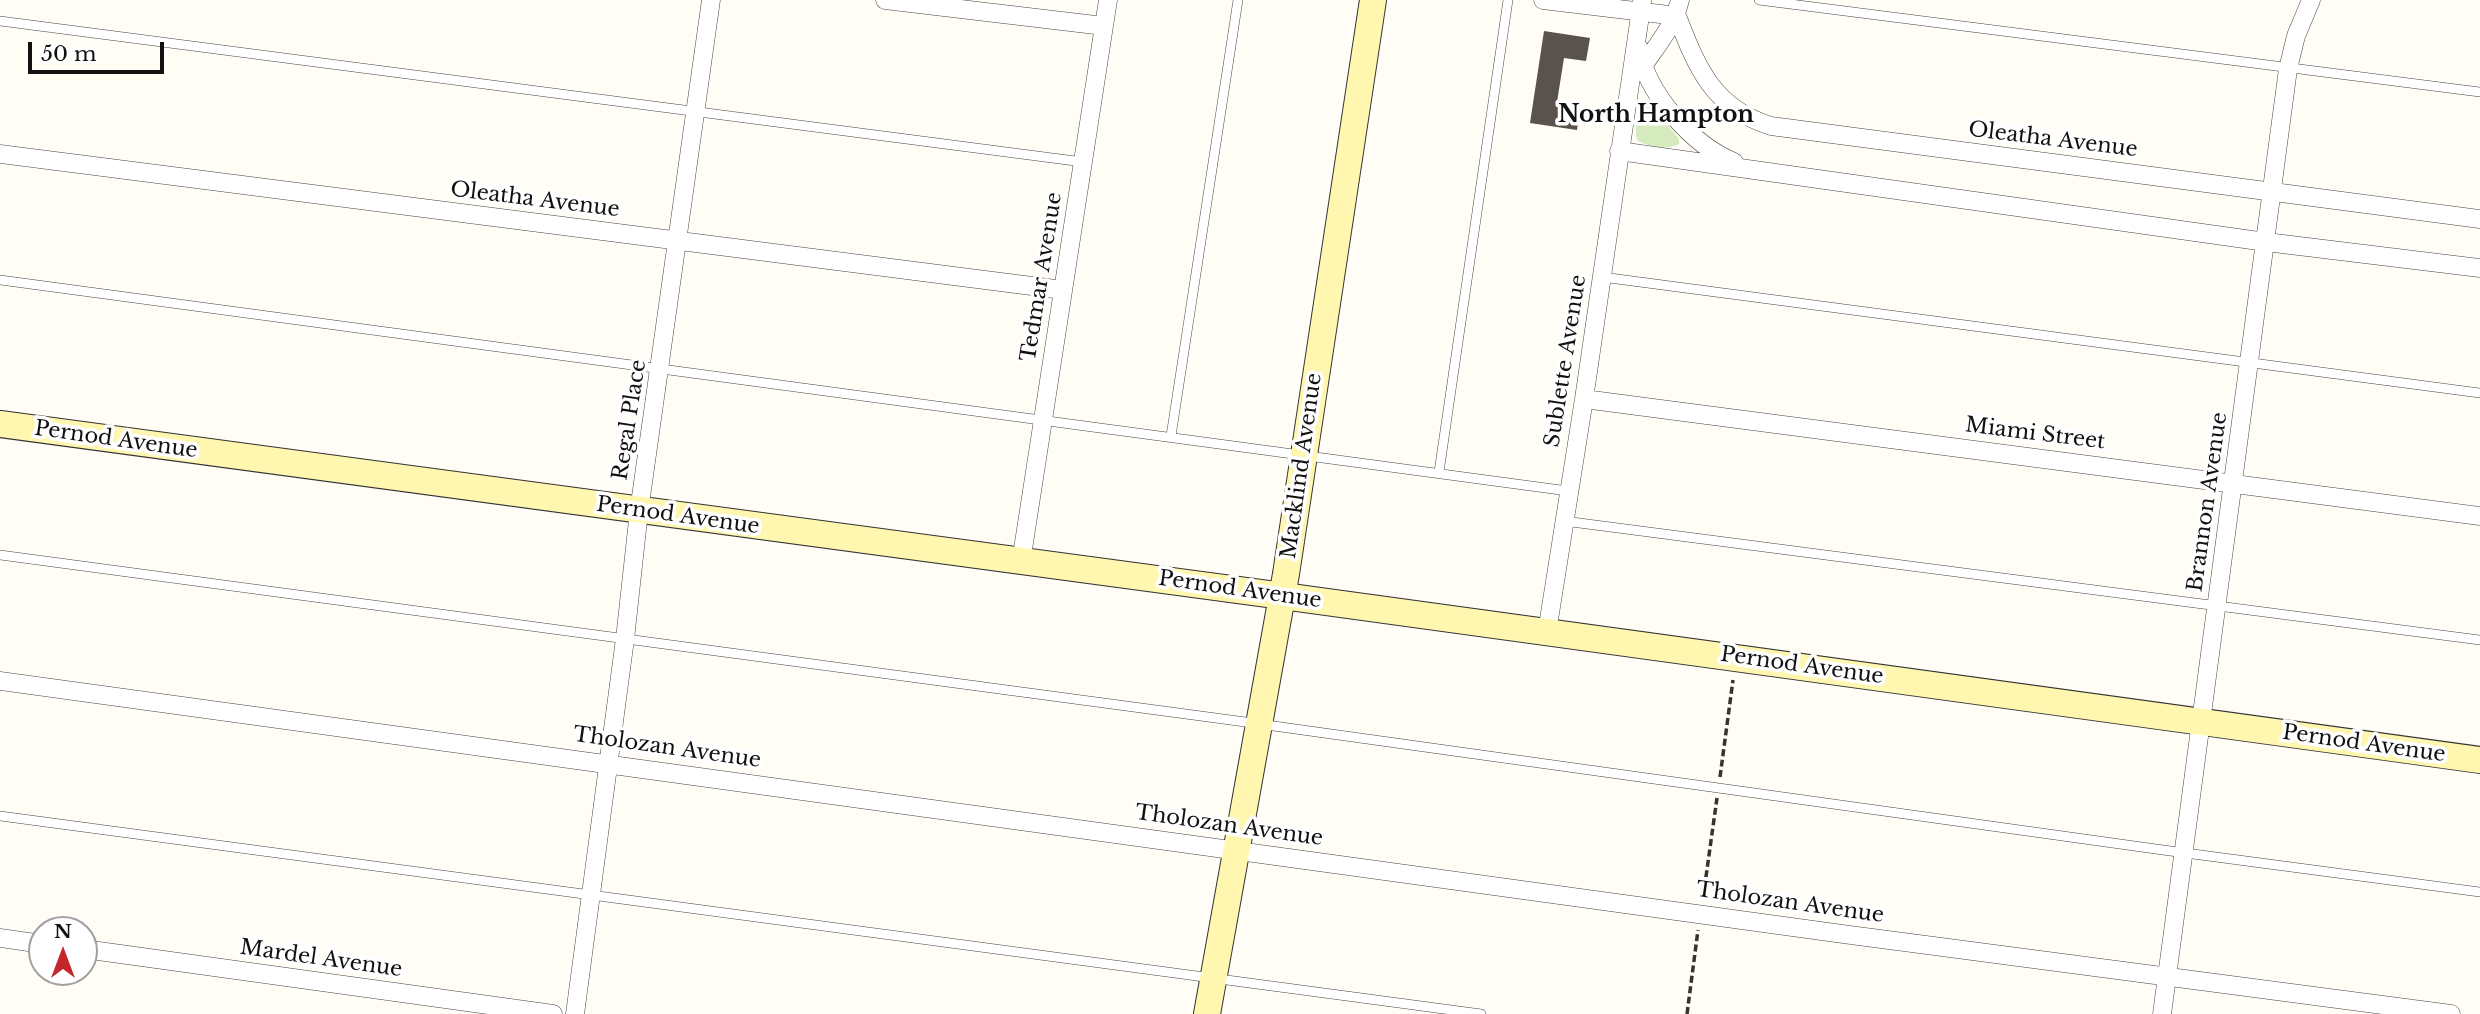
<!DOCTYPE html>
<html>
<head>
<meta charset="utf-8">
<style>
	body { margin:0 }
	#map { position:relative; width:2480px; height:1014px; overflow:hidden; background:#fffdf5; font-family:"Libre Baskerville",serif }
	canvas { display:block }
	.north { position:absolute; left:28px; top:916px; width:70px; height:70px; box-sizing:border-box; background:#fff; border:2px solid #a0a0a0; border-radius:50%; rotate:0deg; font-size:19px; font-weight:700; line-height:28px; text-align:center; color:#111 }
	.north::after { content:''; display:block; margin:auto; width:24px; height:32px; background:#c4262e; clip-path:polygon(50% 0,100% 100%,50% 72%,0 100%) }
	.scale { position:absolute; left:28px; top:42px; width:136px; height:32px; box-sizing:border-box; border:4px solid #111; border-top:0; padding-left:9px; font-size:21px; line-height:24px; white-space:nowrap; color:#111; -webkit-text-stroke:5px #fff; paint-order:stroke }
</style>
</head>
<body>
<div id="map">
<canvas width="2480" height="1014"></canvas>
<div class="north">N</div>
<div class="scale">50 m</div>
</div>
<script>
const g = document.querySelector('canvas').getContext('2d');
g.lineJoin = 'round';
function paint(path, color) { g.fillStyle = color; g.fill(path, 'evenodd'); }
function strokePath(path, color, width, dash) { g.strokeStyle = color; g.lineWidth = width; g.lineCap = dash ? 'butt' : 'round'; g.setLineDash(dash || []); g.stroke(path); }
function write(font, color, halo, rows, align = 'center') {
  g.font = font + ' "Libre Baskerville",serif'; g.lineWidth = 7; g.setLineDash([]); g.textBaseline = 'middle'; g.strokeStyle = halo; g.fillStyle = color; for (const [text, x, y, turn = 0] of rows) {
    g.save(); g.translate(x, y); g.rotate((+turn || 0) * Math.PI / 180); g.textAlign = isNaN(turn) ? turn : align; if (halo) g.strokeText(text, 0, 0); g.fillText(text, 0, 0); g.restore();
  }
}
const green = new Path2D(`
	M1642 103H1648L1653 106 1679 139V144C1668 150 1647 147 1637 140 1634 130 1637 112 1642 103Z`);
const building = new Path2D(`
	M1544 31 1590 38 1586 61 1564 58 1557 102 1580 105 1577 130 1530 123Z`);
const path = new Path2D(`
	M1720 777 1733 680
	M1703 898 1717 798
	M1687 1014 1698 930`);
const lane = new Path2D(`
	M1759 0 2480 92
	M0 21 1083 162
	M1602 277 2480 393
	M0 280 1568 491
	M1171 436 1238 0
	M1439 472 1508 0
	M1564 521 2480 640
	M0 555 1238 721 2163 850 2480 892
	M0 816 1481 1014`);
const street = new Path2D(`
	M885 0 1104 26
	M1543 0 1677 16C1697 68 1713 108 1771 126L2480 219
	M1639 48C1646 93 1692 145 1734 162
	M1639 72C1655 47 1673 29 1680 0
	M1619 151 2266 242 2480 268
	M0 154 1063 290
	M1584 399 2480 516
	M1021 562 1108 0
	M1547 632 1584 399 1642 2
	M0 681C817 790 1633 910 2451 1014
	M0 938 42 944
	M84 949 553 1014
	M575 1014 625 639 639 511 711 0
	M2162 1014 2288 69 2296 36 2311 0`);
const secondary = new Path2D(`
	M0 424 1283 596 2480 760
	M1207 1014 1286 574 1373 0`);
const streetNames = [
	["Oleatha Avenue",2053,140,7],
	["Oleatha Avenue",535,200,7],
	["Tedmar Avenue",1042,277,-81],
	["Sublette Avenue",1566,361,-81],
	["Regal Place",630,420,-81],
	["Miami Street",2035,434,7],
	["Pernod Avenue",116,440,8],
	["Macklind Avenue",1302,466,-82],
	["Brannon Avenue",2208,502,-82],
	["Pernod Avenue",678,516,8],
	["Pernod Avenue",1240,590,8],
	["Pernod Avenue",1802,666,8],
	["Pernod Avenue",2364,744,8],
	["Tholozan Avenue",667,748,8],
	["Tholozan Avenue",1229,826,8],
	["Tholozan Avenue",1790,903,8],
	["Mardel Avenue",321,959,8]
];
const neighbourhoodNames = [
	["North Hampton",1656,116]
];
paint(green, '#d5ebbd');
paint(building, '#5a524d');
strokePath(lane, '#444', 10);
strokePath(street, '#444', 19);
strokePath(secondary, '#333', 28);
strokePath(path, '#333', 3.5, [7, 3.5]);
strokePath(lane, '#fff', 9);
strokePath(street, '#fff', 18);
strokePath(secondary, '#fff6b0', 26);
write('21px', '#111', '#fff', streetNames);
write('bold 23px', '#111', '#fff', neighbourhoodNames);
</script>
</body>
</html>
